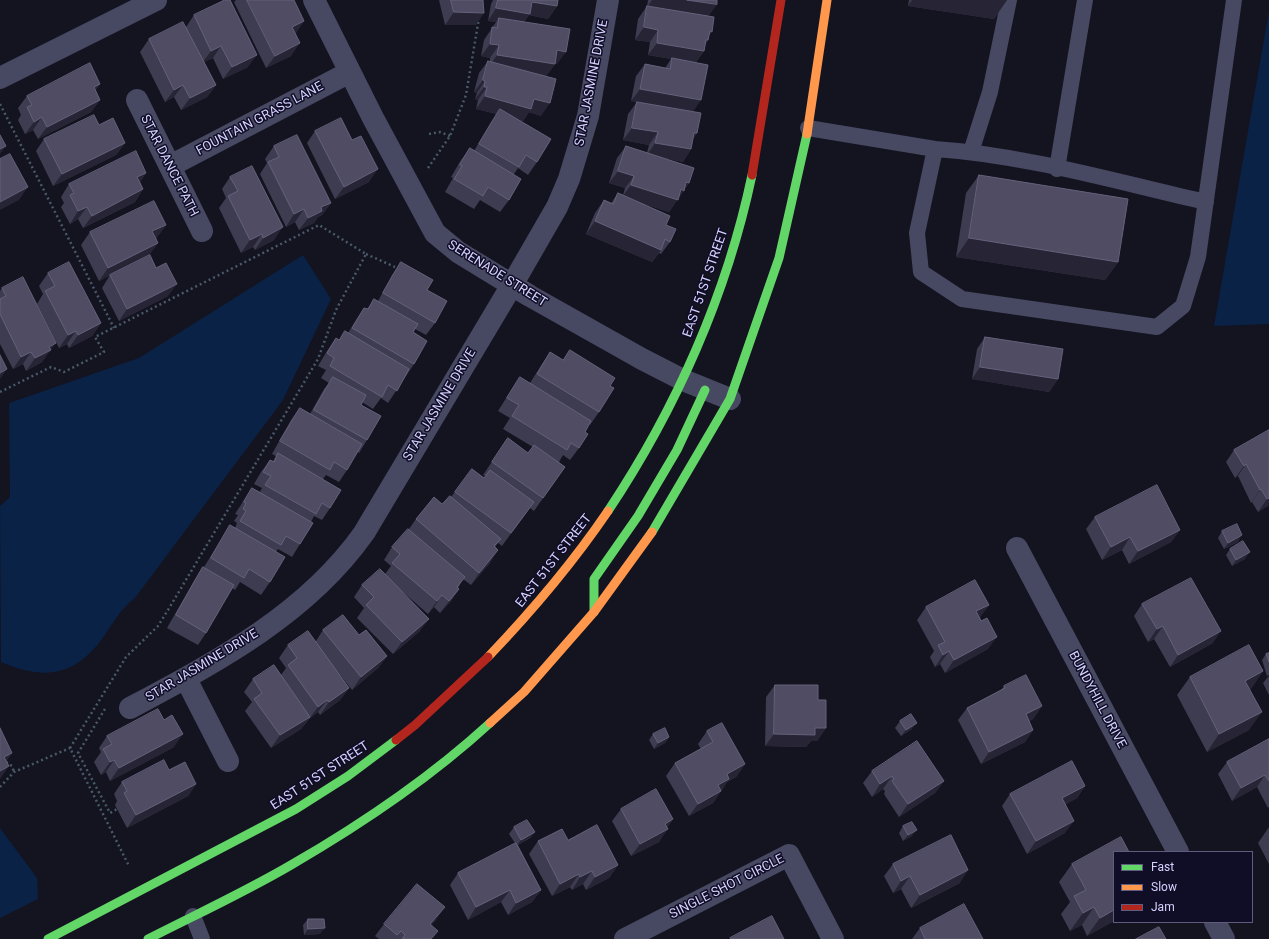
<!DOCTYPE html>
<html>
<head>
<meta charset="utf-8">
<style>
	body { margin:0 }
	#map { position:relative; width:1269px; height:939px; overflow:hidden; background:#141320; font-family:Roboto,sans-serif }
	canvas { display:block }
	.legend { position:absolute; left:1113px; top:851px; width:140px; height:72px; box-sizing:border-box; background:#100d26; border:1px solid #5f5c7d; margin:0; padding:5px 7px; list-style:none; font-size:12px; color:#d5d2ff }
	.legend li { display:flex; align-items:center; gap:8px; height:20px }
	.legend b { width:20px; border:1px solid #5f5c7d }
</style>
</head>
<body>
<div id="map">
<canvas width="1269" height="939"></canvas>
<ul class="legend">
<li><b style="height:5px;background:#63d668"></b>Fast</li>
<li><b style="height:5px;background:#ff974d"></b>Slow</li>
<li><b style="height:5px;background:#b3261e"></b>Jam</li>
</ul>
</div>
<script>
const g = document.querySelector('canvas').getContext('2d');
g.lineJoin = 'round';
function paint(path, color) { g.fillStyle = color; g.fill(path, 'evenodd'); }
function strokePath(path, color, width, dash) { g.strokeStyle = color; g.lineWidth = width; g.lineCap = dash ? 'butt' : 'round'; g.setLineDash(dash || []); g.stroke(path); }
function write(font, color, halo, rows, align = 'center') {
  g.font = font + ' Roboto,sans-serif'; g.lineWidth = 3; g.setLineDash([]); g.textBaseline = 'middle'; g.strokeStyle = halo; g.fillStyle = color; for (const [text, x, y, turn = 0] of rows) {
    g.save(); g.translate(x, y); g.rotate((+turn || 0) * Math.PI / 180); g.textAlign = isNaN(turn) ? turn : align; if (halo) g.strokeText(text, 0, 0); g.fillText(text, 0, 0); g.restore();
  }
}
const water = new Path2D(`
	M1269 11V324L1214 326Z
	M303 255 331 299 283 400 135 598C120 609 113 624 102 639 74 677 43 680 1 662L0 506 10 497 9 403 139 358Z
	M0 828 37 878 38 899 0 918Z`);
const path = new Path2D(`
	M0 104 114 328
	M429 134 440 132 450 136
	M428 168 450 136 466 95 479 18
	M366 254 395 267
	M0 392 51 367 64 372 104 352 95 337 319 225 366 254 336 310 318 359 168 610 158 626 126 657 70 748 129 866
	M105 709 78 753 110 813 117 809
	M6 762 12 766 14 772
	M0 787 14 772 70 748`);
const lane = new Path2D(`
	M808 128 935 149 917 233 921 272 962 299 1157 327 1183 306 1198 257 1234 0
	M935 149C1026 155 1117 182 1206 202
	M971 152 990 92 1009 0
	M1057 169 1085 0
	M193 916 202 939`);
const street = new Path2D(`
	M314 0 373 118 435 233 458 252 530 296 642 359 683 380 730 399
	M0 78 156 0
	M137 100 202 231
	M170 166 350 72
	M1017 548 1178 852
	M186 679 228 761
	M130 708C216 662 306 615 364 533L512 285 557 207 569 179 588 116 608 0
	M1215 922 1224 939
	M625 939 789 855 833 939`);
const fast = new Path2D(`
	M608 511C676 409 727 294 752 175
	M652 532 730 399 779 258 807 134
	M594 612V579L638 516 677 450 705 390
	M48 939 296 809 348 776 396 740
	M148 939C195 915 245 892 291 865 362 824 430 778 490 723`);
const slow = new Path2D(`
	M807 134 827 0
	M488 657C532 611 572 564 608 511
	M490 723 524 692 594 612 652 532`);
const jam = new Path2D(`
	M752 175 781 0
	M396 740 415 725 488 657`);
const wall = new Path2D(`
	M236 0H294L304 21 295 34 291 56 266 68 234 2Z
	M439 0H483L476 25H445Z
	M493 0H558L557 6 548 19 529 15 524 22 557 64H555L546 76 541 116 529 112 523 121 518 120 537 162 528 175 518 168 514 174 509 200 500 212 480 200 474 209 445 192 453 178 451 177 461 160 470 148 474 151 491 122 497 114 476 109 478 100 475 99 477 93 474 92 479 73 488 61H490V58L481 56 484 40 496 22 488 21 491 4Z
	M648 0H717V4L708 16 709 37 708 40 705 45 704 51 696 62 693 112 697 133 693 139 691 149 683 162 665 158 689 183 669 212 644 204 666 225 670 242 661 254 659 253 652 262 586 234 595 213 604 200 611 203 618 193 623 195 625 188 609 183 617 158 626 146 647 153 649 145 623 140 628 114 637 102 631 101 636 76 645 64 665 68 671 59 648 55 650 42 635 40 638 19 647 6Z
	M909 0H1007L994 19 908 6Z
	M194 15 248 67 223 79 213 58 204 62 216 85 207 97 181 110 174 97 165 102 140 52 149 39 186 27Z
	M100 84 95 91 100 100 91 112 38 139 33 130 25 134 18 120 21 115 18 108 27 96Z
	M99 125 125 143 116 155 53 186 36 151 44 139Z
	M315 131 369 182 335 199 307 143Z
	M274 146 331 203 322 215 318 217 314 223 299 230 295 222 286 227 260 174 267 163 265 159Z
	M146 173 140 182 143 189 135 202 83 228 78 219 70 224 61 207 64 203 61 197 69 184Z
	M979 175 1118 262 1105 280 956 257 966 193Z
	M230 177 274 240 255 250 253 247 241 253 219 208 226 198 222 189Z
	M166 225 157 237 156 238 158 243 149 255 99 281 81 245 90 232Z
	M401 262 427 290 435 323 426 335 415 329 413 332 414 364 388 403 381 398 373 409 362 402 361 405 367 440 359 453 358 452 347 470 339 482 326 475 323 479 330 508 322 520 314 516 300 544 292 557 278 549 276 552 270 582 261 595 240 582 235 590 232 588 206 633 198 645 167 628 195 579 203 567H204L222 538 230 525 235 528 237 523 234 521 238 515 235 514 244 500 252 488 260 492 262 488 254 484 261 472 270 460 273 461 276 456 272 454 291 420 300 408 310 414 324 389 329 383 321 378 326 370 318 366 327 351 336 338 339 340 345 331 348 333 356 320 364 308 367 309 374 299 378 301 392 275Z
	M156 268 168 296 119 321 102 288 110 275Z
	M48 273 101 323 92 336 69 348 67 344 59 348 37 304 43 294 39 286Z
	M2 288 47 356H46L42 362 26 371 23 364 13 369 0 344V291Z
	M985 337 1058 379 1049 392 972 379 977 349Z
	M570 350 610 386 599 412 590 425 589 424 585 432 579 448 570 460 563 455 559 462 565 467 534 511 530 508 502 546 498 543 495 547 490 563 471 585 463 579 458 588 459 589 451 601 440 613 434 607 428 614 403 592 420 631 393 654 357 618 364 608 354 597 362 585 385 574 391 566 384 560 392 547 409 529 416 519 442 504 451 497 472 469 484 478 486 476 483 475 508 438 528 453 533 447 503 429 510 418 498 411 512 389 520 377 530 383 542 364 550 352 563 360Z
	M1269 430V505L1258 512 1252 502 1251 503 1238 476 1235 478 1226 462 1234 450Z
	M1095 517 1180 530 1171 542 1129 564 1122 550 1102 560 1086 529Z
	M1222 531 1238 542 1224 549 1218 538Z
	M1230 549 1245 559 1232 566 1226 555Z
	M1142 604 1213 643 1170 667 1154 639 1148 642 1134 616Z
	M989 605 980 617 988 649 945 673 940 664 935 667 930 657 934 651 917 620 926 607Z
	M323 630 359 635 387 656 378 668 352 690 334 667 349 688 340 700 320 715 318 712 309 719 301 729 271 748 245 711 252 702 244 692 253 679 281 675 286 668 279 658 288 645 316 641Z
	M1269 653V675L1267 676 1262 660 1266 654Z
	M1263 671 1250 690 1249 730 1207 752 1177 695 1190 677Z
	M1269 676V695L1263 683 1268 677Z
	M775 685 818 700 826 728 817 741H811L806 747 765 746 766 697Z
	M1004 686 1042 706 1033 719 1029 721 1033 730 1025 742 981 764 958 720 967 708 1001 690Z
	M900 721 912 729 901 736 895 728Z
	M707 731 745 764 736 777 727 782 713 803 689 816 666 776 675 763 701 749 698 744Z
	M653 734 669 737 665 743 654 749 649 740Z
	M107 736 174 747 110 781 106 772 101 775 94 762 101 752 99 748Z
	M1269 739V807L1268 808 1257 787 1232 801 1218 774 1227 762Z
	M169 770 196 784 188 796 127 828 115 805 117 801 114 794 122 782Z
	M872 771 944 781 935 793 899 817 884 794 885 791 883 789 872 797 863 783Z
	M1085 786 1077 798 1066 804 1065 833 1027 854 1002 806 1010 794Z
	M621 809 673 819 667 828 659 842 631 856 612 821Z
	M903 826 912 836 903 841 899 833Z
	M514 827 535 832 530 838 518 845 541 890 532 902 508 915 501 902 468 920 450 885 458 873 515 843 509 834Z
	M1269 827V864L1258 843Z
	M568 840 618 865 609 878 586 890 583 884 572 890 570 887 552 896 529 854 538 841Z
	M893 864 960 883 911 908 901 889 893 893 884 876Z
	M1072 864 1114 921 1087 936 1082 925 1070 931 1061 914 1070 902 1059 882Z
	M308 919 320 934 304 935 303 925Z
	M436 920 431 925 432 939H379L375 936 384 924Z
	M920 928 983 939H912Z`);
const shadedWall = new Path2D(`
	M652 0H687L717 4 708 17 647 8Z
	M912 0H1007L994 19 908 6Z
	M532 2 557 6 548 19 529 15 521 26 499 18 496 22 488 21 496 8Z
	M454 12 484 13 476 25H445Z
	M304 21 296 33 283 40 292 27Z
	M644 27 658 30 650 42 635 40Z
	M710 31 712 32 706 40H708L701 50 704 51 695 63 672 58 671 59 648 55 657 43Z
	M300 43 291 56 266 68 275 56Z
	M490 44 499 45 490 58 481 56Z
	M221 46 213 58 202 63 211 51Z
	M557 50 566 52 557 64 549 63Z
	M257 55 248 67 223 79 232 67Z
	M497 55 555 64 546 76 489 67Z
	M483 80 485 81 477 93 474 92Z
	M100 84 91 96 94 87Z
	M183 85 174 97 165 102 174 90Z
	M216 85 207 97 181 110 190 98Z
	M484 87H487L478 100 475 99Z
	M640 89 701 100 693 112 631 101Z
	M485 96 534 99 550 103 541 116 529 112 523 121 497 114 500 109 497 114 476 109Z
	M100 100 91 112 38 139 47 127Z
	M42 117 33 130 25 134 34 122Z
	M632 128 658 132 649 145 623 140Z
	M694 133H697L688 146Z
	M125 143 116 155 53 186 62 174Z
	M655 143 691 149 683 162 647 155Z
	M6 146 0 154V149Z
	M378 169 369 182 335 199 344 187Z
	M618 171 634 176 625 188 609 183Z
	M146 173 138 185 137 177Z
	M686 182 689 183 669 212 622 197 631 185Z
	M28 187 19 200 0 210V202Z
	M143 189 135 202 83 228 92 216Z
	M331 203 322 215 318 217 314 223 299 230 308 218 321 207Z
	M87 207 78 219 70 224 78 211Z
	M304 209 295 222 286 227 294 214Z
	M595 221 661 250 652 262 586 234Z
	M166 225 157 237 144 244 152 231Z
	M283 227 274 240 255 250 263 238Z
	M262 234 253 247 241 253 250 240Z
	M969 238 1118 262 1105 280 956 257Z
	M158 243 149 255 99 281 108 268Z
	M177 284 168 296 119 321 127 309Z
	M101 323 92 336 69 348 78 335Z
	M76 331 67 344 59 348 68 335Z
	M56 343 42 362 26 371 35 358 49 347Z
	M31 352 23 364 13 369 21 357Z
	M980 367 1058 379 1049 392 972 379Z
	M7 369 0 379V373Z
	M1246 464 1238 476 1235 478 1244 466Z
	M1261 489 1252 502 1251 503 1260 490Z
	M1269 498V505L1258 512 1267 499Z
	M534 502 526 514 502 546 511 533Z
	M1180 530 1171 542 1129 564 1138 551Z
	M1242 535 1238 542 1224 549 1228 543Z
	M1130 537 1122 550 1102 560 1111 547Z
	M498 550 490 563 471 585 479 573Z
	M1250 552 1245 559 1232 566 1236 560Z
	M459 589 451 601 440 613 449 601Z
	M442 595 434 607 428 614 437 601Z
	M989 605 980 617 968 624 976 611Z
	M429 619 420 631 393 654 402 642Z
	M1163 626 1154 639 1148 642 1157 629Z
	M1221 631 1213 643 1170 667 1178 655Z
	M997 637 988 649 945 673 954 660Z
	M949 651 940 664 935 667 943 655Z
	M387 656 378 668 352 690 361 677Z
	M1263 671 1251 689 1233 699 1245 681Z
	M349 688 340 700 320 715 329 702Z
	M327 700 318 712 309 719 318 707Z
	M1042 706 1033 719 1017 727 1026 714Z
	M1262 712 1249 730 1207 752 1219 734Z
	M310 717 301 729 271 748 280 735Z
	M917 723 912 729 901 736 906 730Z
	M815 728H826L817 741H811L806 747 765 746 774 734Z
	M1033 730 1025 742 981 764 989 752Z
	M183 734 174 747 110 781 119 768Z
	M669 737 665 743 654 749 658 743Z
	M12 753 4 765V757Z
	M114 760 106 772 101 775 110 762Z
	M745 764 736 777 727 782 720 791 718 785 727 774Z
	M9 766 0 779V771Z
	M1265 775 1257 787 1232 801 1241 788Z
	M892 776 883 789 872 797 880 784Z
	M944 781 935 793 899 817 908 804Z
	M196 784 188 796 127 828 136 815Z
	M1085 786 1077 798 1054 811 1062 798Z
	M721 791 713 803 689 816 698 804Z
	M673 819 665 831 668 829 659 842 631 856 640 844 665 824Z
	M1074 821 1065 833 1027 854 1036 841Z
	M917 830 912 836 903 841 908 835Z
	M535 832 530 838 516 846 521 840Z
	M618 865 609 878 586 890 595 877Z
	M968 870 960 883 911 908 920 895Z
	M592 871 583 884 572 890 580 877Z
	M579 874 570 887 552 896 560 884Z
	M910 876 901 889 893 893 901 881Z
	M510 890 501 902 468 920 476 907Z
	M541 890 532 902 508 915 516 903Z
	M445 907 436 920 421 937 430 924Z
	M1094 907 1082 925 1070 931 1083 913Z
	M1114 910V921L1087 936 1100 918Z
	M325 928 320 934 304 935 308 929Z`);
const building = new Path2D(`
	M225 0H230L257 55 232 67 221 46 211 51 194 15Z
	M247 0H294L304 21 292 27 300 43 275 56Z
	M451 0H483L484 13 454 12Z
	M498 0H558L557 6 532 2 530 14 496 8Z
	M687 0H717V4Z
	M647 6 714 17 712 32 710 31 708 40H706L704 51 657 43 658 30 644 27Z
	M499 18 570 29 566 52 557 50 555 64 497 55 499 45 490 44 492 27 497 28Z
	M183 22 216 85 190 98 183 85 174 90 149 39Z
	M672 58 708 65 701 100 640 89 645 64 670 69Z
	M488 61 556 79 550 103 534 99 531 109 485 96 487 87H484L485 81 483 80Z
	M90 63 100 84 94 87 100 100 47 127 42 117 34 122 27 107 32 105 27 96Z
	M637 102 701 113 697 133H694L691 149 655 143 658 132 632 128Z
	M500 109 551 139 537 162 526 155 519 167 479 144Z
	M94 115 99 125 113 118 125 143 62 174 44 139Z
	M341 118 352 140 361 136 378 169 344 187 315 131Z
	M0 135 6 146 0 149Z
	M297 135 331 203 321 207 322 211 308 218 304 209 294 214 268 162 279 157 274 146Z
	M626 146 694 168 689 183 686 182 684 191 681 189 678 200 631 185 634 176 618 171Z
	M470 148 521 179 509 200 488 187 483 196 454 179 462 166 460 165Z
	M136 151 146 173 137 177 143 189 92 216 87 207 78 211 70 195 74 193 69 184Z
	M10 154 28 187 0 202V159Z
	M252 166 283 227 263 238 262 234 250 240 228 196 238 191 230 177Z
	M979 175 1128 199 1118 262 969 238Z
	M618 193 670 216 666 225 676 229 670 242 665 239 661 250 595 221 604 200 613 204Z
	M154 201 166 225 152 231 158 243 108 268 90 232Z
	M150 255 156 268 166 263 177 284 127 309 110 275Z
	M69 262 101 323 78 335 76 331 68 335 45 291 55 286 48 273Z
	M401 262 433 280 427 290 447 301 435 323 383 293Z
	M23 277 56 343 49 347 51 350 35 358 31 352 21 357 0 314V299L6 296 2 288Z
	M374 299 418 324 413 332 427 341 414 364 352 328 364 308 368 309Z
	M345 331 409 369 397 391 388 385 382 397 330 366 334 358 327 353 336 338 339 340Z
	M985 337 1063 349 1058 379 980 367Z
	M570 350 615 378 610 386 614 388 599 412 537 374 550 352 563 360Z
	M0 355 7 369 0 373Z
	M333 377 366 395 361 405 381 416 367 440 314 410Z
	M520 377 591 421 585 432 588 434 579 448 571 443 567 450 512 416 519 405 507 398Z
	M300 408 362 444 347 470 334 462 330 470 280 441Z
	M1269 430V498L1267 499 1261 489 1260 490 1246 464 1244 466 1234 450Z
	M508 438 528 453 534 445 565 467 543 498 492 462Z
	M278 453 341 490 330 508 322 503 316 514 265 485 271 476 263 472 270 460 274 462Z
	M472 469 484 478 490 470 534 502 511 533 455 492Z
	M1157 485 1180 530 1138 551 1130 537 1111 547 1095 517Z
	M252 488 313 523 300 544 286 536 281 545 240 521 246 511 243 509 246 503 244 502Z
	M450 496 501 539 494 546 498 550 479 573 416 519 434 497 442 504Z
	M1237 524 1242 535 1228 543 1222 531Z
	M230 525 285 557 270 582 249 569 244 578 211 558Z
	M408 529 465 577 457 587 459 589 449 601 442 595 437 601 392 563 400 554 392 547Z
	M1243 541 1250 552 1236 560 1230 549Z
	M203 567 234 585 206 633 176 615Z
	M380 569 429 619 402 642 366 605 374 597 362 585Z
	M1191 578 1221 631 1178 655 1163 626 1157 629 1142 604Z
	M975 580 989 605 976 611 981 621 987 618 997 637 954 660 949 651 943 655 938 645 945 642 926 607Z
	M343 615 359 635 366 630 387 656 361 677 323 630Z
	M308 631 349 688 329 702 327 700 318 707 288 665 297 658 288 645Z
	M1249 645 1263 671 1245 681 1262 712 1219 734 1190 677Z
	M1269 653V662L1266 654Z
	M274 665 310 717 280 735 254 699 262 693 253 679Z
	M1026 675 1042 706 1026 714 1033 730 989 752 967 708 1005 688 1004 686Z
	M775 685H818V700H826V728H815V735L774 734Z
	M158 709 164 720 172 715 183 734 119 768 114 760 110 762 103 749 112 744 107 736Z
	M911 714 917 723 906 730 900 721Z
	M722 723 745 764 727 774 729 779 718 785 721 791 698 804 675 763 713 742 707 731Z
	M0 728 12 753 4 757 9 766 0 771Z
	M665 728 669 737 658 743 653 734Z
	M1269 739V781L1265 775 1241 788 1227 762Z
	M917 741 944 781 908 804 892 781 894 779 892 776 880 784 872 771Z
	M164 760 169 770 185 762 196 784 136 815 124 793 127 791 122 782Z
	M1072 761 1085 786 1062 798 1074 821 1036 841 1010 794Z
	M656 789 673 819 665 824 668 829 640 844 621 809Z
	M527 820 535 832 521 840 514 827Z
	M912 822 917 830 908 835 903 826Z
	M597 825 618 865 595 877 592 871 580 877 579 874 560 884 538 841 562 829 568 840Z
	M951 835 968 870 920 895 910 876 901 881 893 864Z
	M1121 837 1129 852H1114V910L1100 918 1094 907 1083 913 1074 896 1086 890 1072 864Z
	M516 843 541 890 516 903 510 890 476 907 458 873Z
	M417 884 445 907 430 924 438 931 431 939H402L405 935 401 931 397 935 384 924Z
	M964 904 983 939H925L920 928Z
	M772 916 784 939H731L730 938Z
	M308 919H324L325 928 308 929Z
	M1159 927 1166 939H1136Z`);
const streetNames = [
	["STAR JASMINE DRIVE",592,83,-79],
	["FOUNTAIN GRASS LANE",260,119,-28],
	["STAR DANCE PATH",169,166,63],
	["SERENADE STREET",497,274,32],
	["EAST 51ST STREET",706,283,-71],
	["STAR JASMINE DRIVE",440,405,-59],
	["EAST 51ST STREET",554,561,-52],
	["STAR JASMINE DRIVE",202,666,-31],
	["BUNDYHILL DRIVE",1097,700,62],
	["EAST 51ST STREET",320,776,-33],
	["SINGLE SHOT CIRCLE",727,887,-27]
];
paint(water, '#0a2245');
strokePath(path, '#485a68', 2.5, [2, 3]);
strokePath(lane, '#474861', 16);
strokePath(street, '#474861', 22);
strokePath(fast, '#63d668', 9);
strokePath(slow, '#ff974d', 9);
strokePath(jam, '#b3261e', 9);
paint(wall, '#3e3c50');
paint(shadedWall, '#272535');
paint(building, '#4f4c63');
strokePath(building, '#64617b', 1);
write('13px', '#d5d2ff', '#100d26', streetNames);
</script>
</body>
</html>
